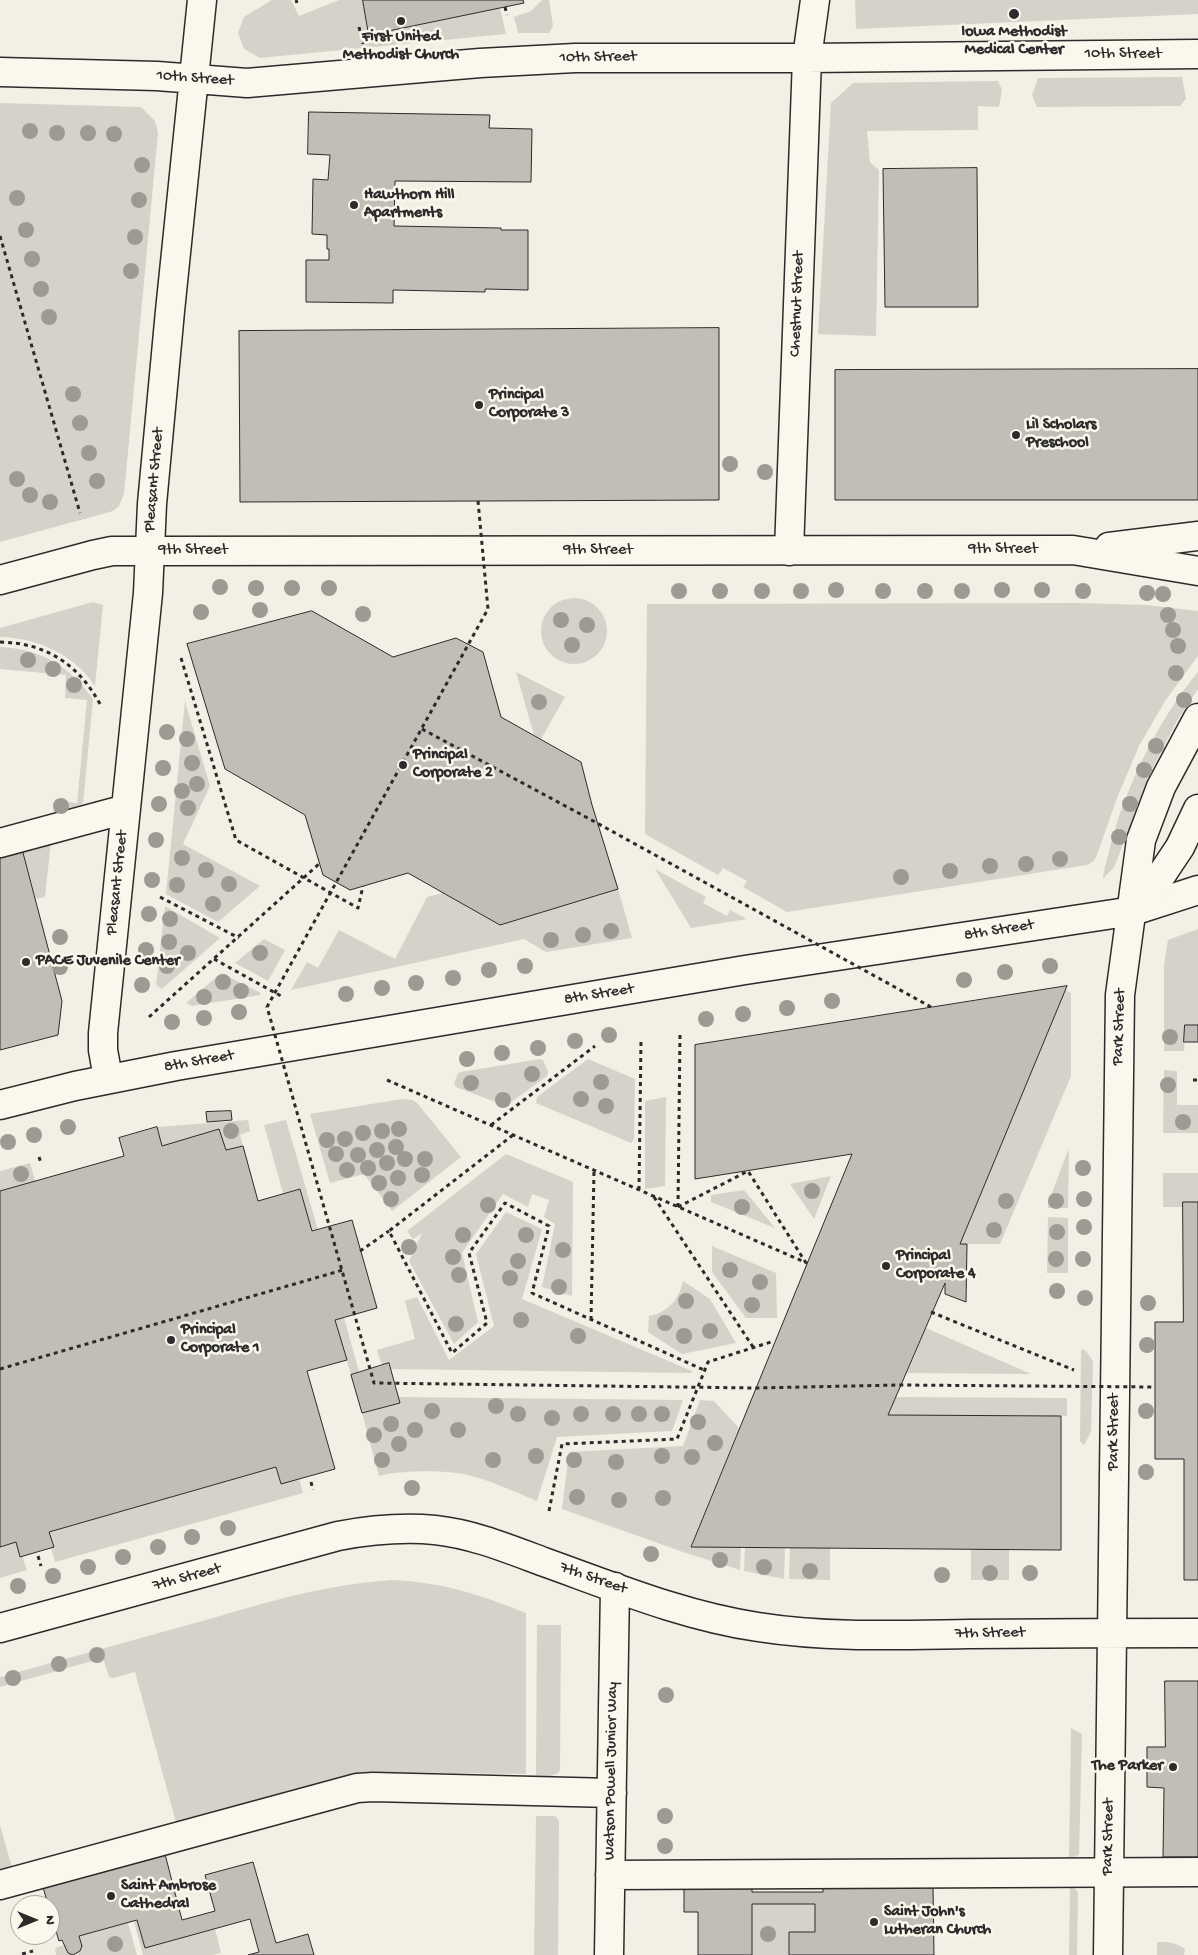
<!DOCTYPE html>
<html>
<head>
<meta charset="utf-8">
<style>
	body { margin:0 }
	#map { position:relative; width:1198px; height:1955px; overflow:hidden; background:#f3efe4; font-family:"Gochi Hand",sans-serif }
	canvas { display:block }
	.north { position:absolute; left:10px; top:1895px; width:50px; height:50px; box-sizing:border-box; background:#fbf7ec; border:1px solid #a8a59f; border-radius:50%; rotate:90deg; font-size:14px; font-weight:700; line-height:20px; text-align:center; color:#2b2b2b }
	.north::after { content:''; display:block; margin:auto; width:18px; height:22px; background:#2b2b2b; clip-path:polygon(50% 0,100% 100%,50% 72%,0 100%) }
</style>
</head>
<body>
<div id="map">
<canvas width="1198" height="1955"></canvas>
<div class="north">N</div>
</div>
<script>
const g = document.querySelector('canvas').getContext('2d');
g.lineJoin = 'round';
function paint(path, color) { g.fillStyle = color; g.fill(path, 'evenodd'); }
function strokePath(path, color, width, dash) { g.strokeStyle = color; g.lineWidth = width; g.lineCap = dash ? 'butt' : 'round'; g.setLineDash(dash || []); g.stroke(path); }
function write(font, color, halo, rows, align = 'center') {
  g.font = font + ' "Gochi Hand",sans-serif'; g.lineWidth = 5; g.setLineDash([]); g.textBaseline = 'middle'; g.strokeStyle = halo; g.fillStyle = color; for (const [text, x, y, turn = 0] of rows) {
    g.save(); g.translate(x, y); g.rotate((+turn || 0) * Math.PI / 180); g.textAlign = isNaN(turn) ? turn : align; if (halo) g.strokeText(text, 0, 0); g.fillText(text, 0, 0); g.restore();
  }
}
const green = new Path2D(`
	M272 0H291L299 16 339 0H363L370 35 500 8 506 34 260 58 244 49 238 33 244 17Z
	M542 0H549L553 26 549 33H518L514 17 531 11Z
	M855 0H1198V14L856 29Z
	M1182 77 1186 99 1180 106 1037 107 1032 95 1038 78Z
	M998 81 1002 90 999 107 978 106V130L867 131 870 162 879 170 876 336 818 334 831 103 853 83Z
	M0 103 141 107 155 121 158 133 124 494 119 506 113 511 0 542Z
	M541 631a33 33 0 1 1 66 0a33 33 0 1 1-66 0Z
	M93 602 103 605 95 686C74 654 37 638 0 637V628Z
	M1080 603 1146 605 1198 611V656L1165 701 1139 746 1117 798 1097 855 1094 861 1087 865 787 912 743 887 747 881 723 868 718 875 645 834 647 604Z
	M0 647C42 649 69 666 93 699L83 804 53 813 55 801 77 803 87 700 65 698 66 675 0 669Z
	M516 672 565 697 541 739 534 735Z
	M1198 672V689L1178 719 1147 779 1119 855 1114 867 1103 879 1104 871C1108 854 1113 836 1118 819 1136 767 1163 714 1198 672Z
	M185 701 210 786 183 844 260 886 218 922 166 894Z
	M51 841 45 897 36 899 22 849Z
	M655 869 706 897 703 903 727 916 730 910 747 919 691 928Z
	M618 889 632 938 546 952 524 939 291 990 307 962 318 968 339 930 395 959 427 897 443 893 500 925Z
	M165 906 220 938 162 989 156 985Z
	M1198 929V1025L1185 1026 1184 1051H1164V965L1168 940Z
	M264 939 285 950 268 981 235 963Z
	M221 973 261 993 260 995 192 1006 186 1003Z
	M1065 990 1071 993V1076L1000 1244H960Z
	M540 1059 543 1060 548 1071 547 1076 506 1106 456 1087 454 1084 458 1073 461 1072Z
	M588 1059 635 1079 634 1139 631 1143 536 1103 537 1097Z
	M1164 1070 1177 1071V1105H1198V1133H1163Z
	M666 1097 665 1186 645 1189V1101Z
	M402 1099 413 1100 417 1103 461 1157 392 1211 364 1174 330 1183 310 1114Z
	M248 1120 250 1131 240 1135 243 1146 226 1150 219 1130 162 1146 157 1127Z
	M286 1120 318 1230 312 1231 300 1189 283 1193 264 1125Z
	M1069 1148 1068 1208H1048V1203Z
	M506 1154 573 1182 572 1296 542 1287 555 1224 544 1217 549 1200 532 1194 528 1207 503 1194 462 1253 478 1322 454 1344 409 1261 422 1233 413 1239 407 1231Z
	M30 1163 35 1181 0 1191V1171Z
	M1163 1173H1198V1202L1183 1207H1163Z
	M831 1176 814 1219 790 1184Z
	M744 1190 775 1228 711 1202V1195Z
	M506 1212 542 1229 522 1299 692 1371 691 1373 391 1369 389 1364 382 1365 377 1350 415 1339 405 1301 417 1297 449 1360 494 1326 476 1254Z
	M1048 1217 1068 1218V1273H1047Z
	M712 1246 776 1273 777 1318H746L712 1272Z
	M683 1281 710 1299 736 1343 682 1354 648 1332 649 1316C668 1312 679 1300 683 1281Z
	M344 1318 359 1372 351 1375 335 1320Z
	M926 1328 1031 1374 907 1373Z
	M1081 1349 1086 1351 1093 1361 1091 1432 1084 1445 1080 1441Z
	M398 1397 683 1400 672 1431 557 1437 537 1501C515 1492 492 1481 468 1475 446 1470 401 1470 379 1476L362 1413 400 1403Z
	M896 1397 1067 1398V1416L888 1415Z
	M700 1400 714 1401 739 1428 691 1546 741 1547 740 1570 683 1552 562 1509 569 1452 683 1446Z
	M276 1467 281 1484 299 1479 303 1493 55 1562 51 1548 54 1547 49 1532Z
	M16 1542 20 1556H22L27 1570 0 1578V1547Z
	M745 1547H785L784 1579 744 1571Z
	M790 1547 830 1548V1580L789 1579Z
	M971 1549H1009V1580H971Z
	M392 1580C442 1582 481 1595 526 1613V1774L362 1772 177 1826 135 1672 113 1678 109 1677 103 1658 0 1687V1677C69 1658 137 1639 206 1620 267 1602 328 1584 392 1580Z
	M537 1625H561L560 1770 558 1773 551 1776H536Z
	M1071 1728 1082 1734 1079 1855 1069 1858Z
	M536 1816H555L559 1821 558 1955H534Z
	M0 1825 13 1871 0 1875Z
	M1070 1884 1078 1892 1077 1955H1069Z
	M752 1904H815V1932H789V1955H752Z
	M137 1920 145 1948 215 1929 221 1953 212 1955H143L134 1921Z
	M128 1923 137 1955H56L55 1948 64 1945 68 1953 76 1955 81 1949 79 1936Z
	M1157 1942C1168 1942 1175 1942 1185 1949L1184 1955H1157Z`);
const building = new Path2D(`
	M363 0H523L524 3 369 35Z
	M309 112 490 115 489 128 532 129 531 182 395 181 394 226 501 228V230H528V290L485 289V292L393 290V303L306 302V260H329V249H327V235L312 234 313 179 328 180 330 155 308 154Z
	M977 168 978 307H885L883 169Z
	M719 328V500L240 502 239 331Z
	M1198 369V500H835V370Z
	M312 611 393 657 456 638 483 652 501 717 581 762 592 805 618 889 500 925 408 873 350 890 323 875 305 815 225 769 187 644Z
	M22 849 62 1001 58 1035 0 1050V855Z
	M1067 986 960 1244H967L966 1302 945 1294V1283L888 1415 1061 1416V1550L691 1547 852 1154 695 1179V1045Z
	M1185 1025H1198V1042H1184Z
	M231 1111 232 1120 207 1122 206 1112Z
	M157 1127 162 1146 219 1129 226 1150 243 1146 258 1201 300 1189 312 1231 352 1220 377 1308 335 1320 347 1360 307 1371 335 1469 281 1484 276 1467 49 1532 54 1547 20 1557 16 1542 0 1547V1191L124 1156 119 1138Z
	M1183 1202H1198V1580H1184V1459H1155V1322H1183Z
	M389 1363 400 1403 362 1413 351 1375Z
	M1165 1681H1198V1857H1163L1164 1788 1147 1787V1747H1165Z
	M165 1854 182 1920 215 1911 205 1875 253 1862 276 1943 308 1934 314 1955H248L259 1952 250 1919 145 1948 137 1920 79 1936 82 1946 80 1951 73 1955 68 1953 62 1940 59 1941 50 1911V1905H48L43 1887Z
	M752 1886V1892H823V1887L933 1886 934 1955H789V1932H815V1904H752V1955H698V1912H684V1887Z`);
const path = new Path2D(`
	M296 0 297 3
	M505 7 507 15
	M359 27 363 44
	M0 236 80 513
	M0 642C46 643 78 664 100 704
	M181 658 236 840 358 908 363 886
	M160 897 239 938
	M214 959 281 996
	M149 1017 319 864
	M387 1080 807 1263
	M1193 1080H1198
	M491 1125 595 1046
	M513 1135 389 1231 452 1353 487 1323 469 1253 505 1203 549 1226 532 1293 704 1370
	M39 1157 41 1163
	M639 1190 641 1040
	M654 1197 753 1347
	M678 1207 748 1171 806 1263
	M678 1207 680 1033
	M360 1251 389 1231
	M931 1312 1074 1370
	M591 1320 594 1171
	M0 1369 343 1270
	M311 1482 313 1490
	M549 1511 562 1444 677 1439 708 1362 774 1341
	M38 1556 41 1566
	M22 1954 33 1951`);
const minor = new Path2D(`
	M0 72 157 76 247 83 480 63 575 58H807L1198 54
	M789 551 807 58 815 0
	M0 843 126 809
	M1133 911 1198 890
	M108 1078 103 1050V1033L148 593 152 504 170 311 202 0
	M610 1875 1198 1872
	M0 1885 357 1788 373 1787 612 1793
	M609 1955 615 1587`);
const major = new Path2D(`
	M1109 547 1198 536
	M0 580 93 555 112 551H150L1073 550 1198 571
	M1133 911 1160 877 1180 847 1198 809
	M0 1105 75 1086 176 1066 745 970 1133 911
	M0 1628 338 1536C370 1530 402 1527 435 1530 473 1534 509 1549 544 1562 614 1587 684 1616 758 1627 828 1638 899 1635 969 1634 1045 1633 1122 1633 1198 1633
	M1108 1955 1120 995 1141 840 1161 787 1198 718`);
const pathBridge = new Path2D(`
	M478 501 488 609 267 1007 374 1383 755 1388 901 1385 1155 1387
	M422 729 597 823 931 1007`);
const trees = [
	[30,131],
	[57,133],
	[88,133],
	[114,134],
	[142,165],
	[17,198],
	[139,200],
	[26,230],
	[135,237],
	[32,259],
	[131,271],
	[41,289],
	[49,317],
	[73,394],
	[80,423],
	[89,453],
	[730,464],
	[765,472],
	[17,479],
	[97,481],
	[30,495],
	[50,502],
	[220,587],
	[256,588],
	[292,588],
	[329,588],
	[836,590],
	[1002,590],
	[1042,590],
	[679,591],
	[720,591],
	[762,591],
	[801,591],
	[883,591],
	[925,591],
	[962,591],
	[1083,591],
	[1147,593],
	[1163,594],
	[260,610],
	[201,612],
	[363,614],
	[1168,615],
	[561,620],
	[587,625],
	[1173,630],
	[572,645],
	[1178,646],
	[28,660],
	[53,669],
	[1176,673],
	[74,685],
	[1184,700],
	[539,702],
	[167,732],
	[187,739],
	[1156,746],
	[192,763],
	[163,768],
	[1144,770],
	[197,784],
	[182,791],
	[159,804],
	[1130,804],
	[61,806],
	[188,808],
	[1119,837],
	[156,840],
	[182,858],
	[1060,859],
	[1026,864],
	[990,866],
	[206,870],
	[950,871],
	[901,877],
	[152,880],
	[229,884],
	[177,885],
	[213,904],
	[149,914],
	[170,919],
	[611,931],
	[583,935],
	[60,937],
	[551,940],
	[169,942],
	[146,950],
	[188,953],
	[260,953],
	[167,966],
	[525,966],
	[1050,966],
	[60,967],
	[489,970],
	[1005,972],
	[453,978],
	[964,980],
	[223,982],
	[416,983],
	[142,985],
	[382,988],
	[241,991],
	[346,994],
	[204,997],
	[832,1001],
	[787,1008],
	[239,1012],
	[743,1014],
	[204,1018],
	[706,1019],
	[172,1022],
	[609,1035],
	[1170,1037],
	[575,1041],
	[538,1048],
	[502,1053],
	[467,1059],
	[532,1074],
	[601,1082],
	[471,1083],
	[1168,1085],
	[581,1099],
	[503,1100],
	[606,1106],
	[1183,1122],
	[68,1127],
	[399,1129],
	[231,1131],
	[382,1131],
	[363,1133],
	[34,1135],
	[345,1139],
	[327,1140],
	[8,1142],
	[396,1147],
	[377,1150],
	[336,1154],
	[358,1155],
	[405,1159],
	[425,1159],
	[387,1163],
	[368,1168],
	[1083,1168],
	[347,1170],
	[21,1174],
	[422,1175],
	[398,1178],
	[379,1183],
	[812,1191],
	[391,1199],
	[1084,1199],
	[1006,1201],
	[1056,1201],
	[488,1205],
	[742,1207],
	[1084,1227],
	[994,1230],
	[1057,1232],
	[463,1235],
	[526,1235],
	[409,1247],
	[563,1250],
	[453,1257],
	[1056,1259],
	[1083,1259],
	[518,1261],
	[730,1270],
	[459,1275],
	[510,1278],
	[760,1282],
	[559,1287],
	[1057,1291],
	[1085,1298],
	[686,1301],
	[1148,1303],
	[752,1305],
	[521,1320],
	[665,1323],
	[456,1324],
	[710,1331],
	[578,1336],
	[684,1336],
	[1147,1345],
	[496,1406],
	[432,1411],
	[1146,1411],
	[518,1414],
	[581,1414],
	[613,1414],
	[639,1414],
	[662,1414],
	[552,1418],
	[698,1422],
	[391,1424],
	[415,1430],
	[458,1430],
	[374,1435],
	[715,1443],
	[399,1444],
	[536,1456],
	[662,1456],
	[692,1457],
	[382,1460],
	[493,1460],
	[574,1460],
	[616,1462],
	[1146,1472],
	[412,1488],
	[577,1497],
	[663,1498],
	[619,1500],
	[228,1528],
	[192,1537],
	[158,1547],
	[651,1554],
	[123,1557],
	[720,1560],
	[88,1567],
	[764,1567],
	[810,1571],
	[990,1573],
	[1030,1573],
	[942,1575],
	[53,1576],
	[18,1586],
	[97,1655],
	[59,1664],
	[13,1678],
	[666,1695],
	[665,1816],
	[665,1846],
	[768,1934],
	[115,1944]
];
const markers = [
	[1014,14,6,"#2b2b2b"],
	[401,21,5,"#2b2b2b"],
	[354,205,5,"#2b2b2b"],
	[479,405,5,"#2b2b2b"],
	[1016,435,5,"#2b2b2b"],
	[403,765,5,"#2b2b2b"],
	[26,962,5,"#2b2b2b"],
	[886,1266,5,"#2b2b2b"],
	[171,1340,5,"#2b2b2b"],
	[1173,1767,5,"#2b2b2b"],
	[111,1896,5,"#2b2b2b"],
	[874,1922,5,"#2b2b2b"]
];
const poiNames = [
	["Iowa Methodist",1014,33,"center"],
	["Medical Center",1014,51,"center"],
	["First United",401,38,"center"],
	["Methodist Church",401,56,"center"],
	["Hawthorn Hill",364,196],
	["Apartments",364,214],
	["Principal",489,396],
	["Corporate 3",489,414],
	["Lil Scholars",1026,426],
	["Preschool",1026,444],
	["Principal",413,756],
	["Corporate 2",413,774],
	["PACE Juvenile Center",36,962],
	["Principal",896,1257],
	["Corporate 4",896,1275],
	["Principal",181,1331],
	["Corporate 1",181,1349],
	["The Parker",1163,1767,"right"],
	["Saint Ambrose",121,1887],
	["Cathedral",121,1905],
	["Saint John's",884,1913],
	["Lutheran Church",884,1931]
];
const streetNames = [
	["10th Street",1123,55],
	["10th Street",598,58,-1],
	["10th Street",195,79,4],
	["Chestnut Street",798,304,-88],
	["Pleasant Street",155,480,-85],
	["9th Street",1003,550],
	["9th Street",193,551],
	["9th Street",598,551],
	["Pleasant Street",118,883,-84],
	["8th Street",999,931,-9],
	["8th Street",599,995,-9],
	["Park Street",1120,1027,-88],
	["8th Street",199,1062,-10],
	["Park Street",1115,1432,-90],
	["7th Street",187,1578,-15],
	["7th Street",593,1579,19],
	["7th Street",990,1634,-1],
	["Watson Powell Junior Way",612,1771,-89],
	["Park Street",1109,1837,-89]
];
paint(green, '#d5d2c9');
paint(building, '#c0beb6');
strokePath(building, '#2b2b2b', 1);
strokePath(minor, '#2b2b2b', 31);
strokePath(major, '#2b2b2b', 31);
strokePath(path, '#2b2b2b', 3, [4, 4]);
strokePath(minor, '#fbf7ec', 28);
strokePath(major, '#fbf7ec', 28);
strokePath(pathBridge, '#2b2b2b', 3, [4, 4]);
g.fillStyle = '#9d9a94';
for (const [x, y] of trees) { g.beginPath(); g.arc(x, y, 8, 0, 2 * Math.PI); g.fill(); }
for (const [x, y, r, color] of markers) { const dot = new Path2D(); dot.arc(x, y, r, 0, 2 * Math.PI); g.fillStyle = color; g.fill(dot); strokePath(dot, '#fbf7ec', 2); }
write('bold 16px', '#2b2b2b', '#fbf7ec', poiNames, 'left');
write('16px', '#2b2b2b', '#fbf7ec', streetNames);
</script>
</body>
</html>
